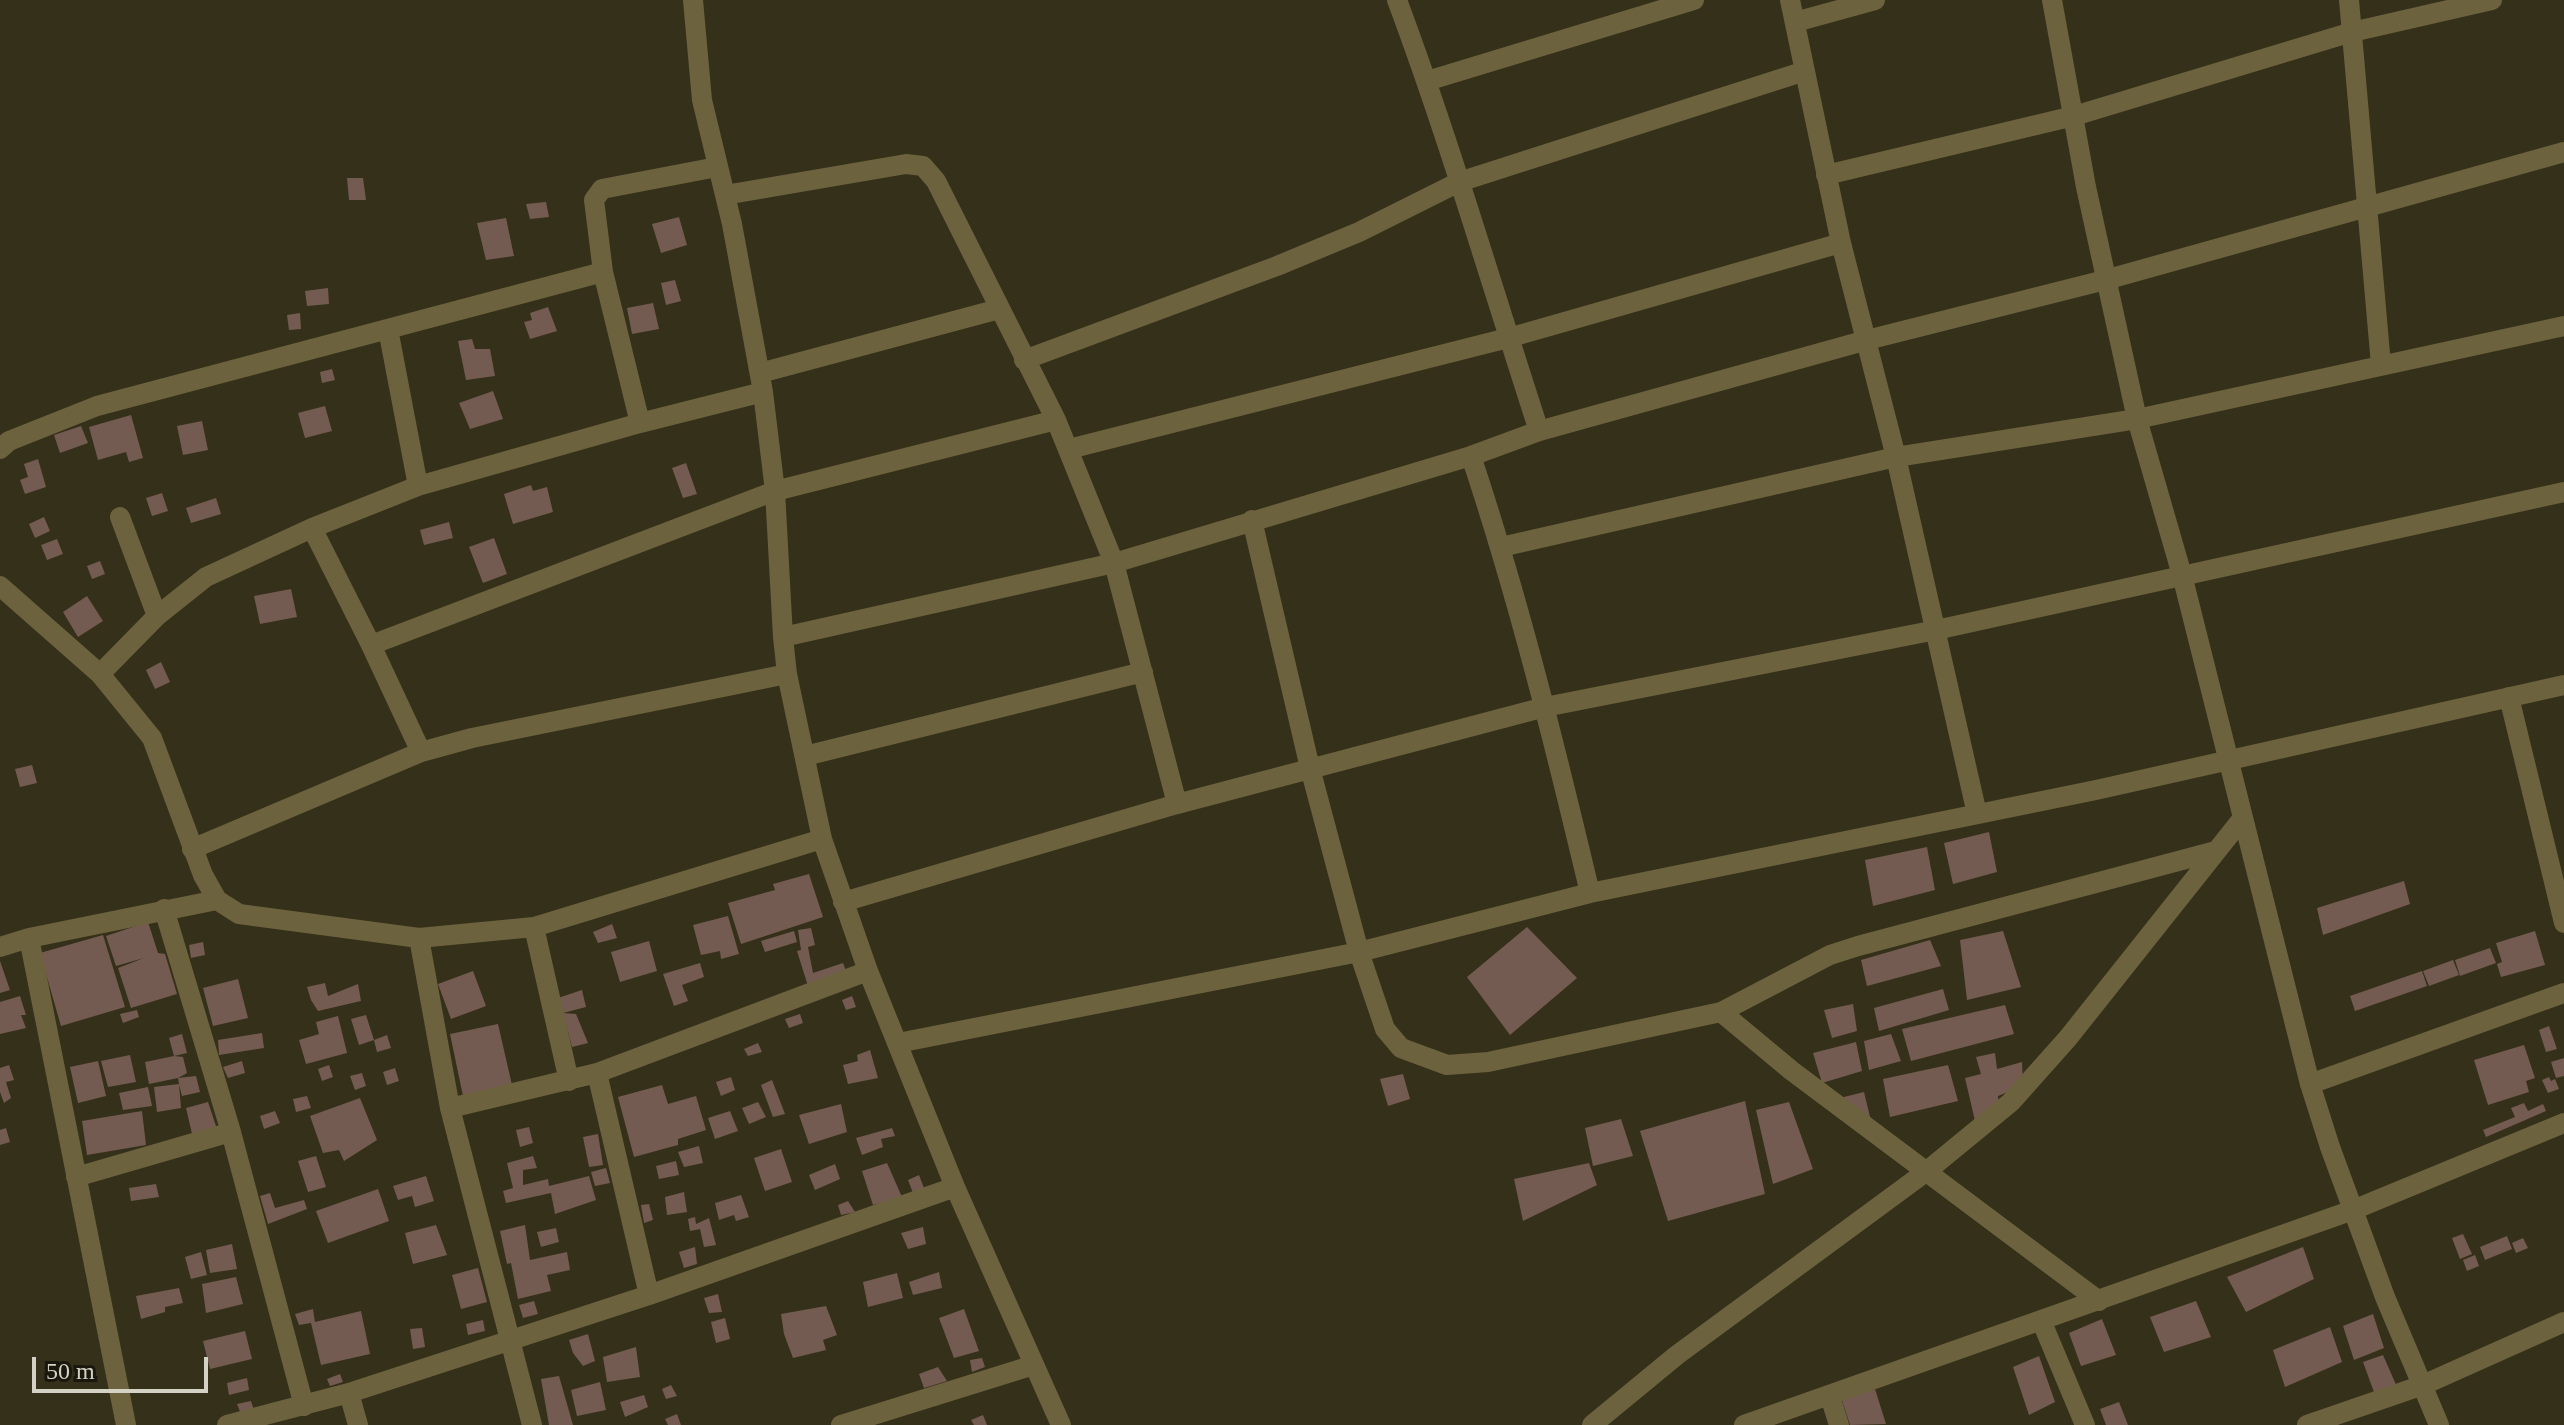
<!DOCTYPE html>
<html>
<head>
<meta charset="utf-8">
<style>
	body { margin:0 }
	#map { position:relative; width:2564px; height:1425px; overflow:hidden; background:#35301a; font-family:"Times New Roman",serif }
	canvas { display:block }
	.scale { position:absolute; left:32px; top:1357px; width:176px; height:36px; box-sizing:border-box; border:4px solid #d4d2c5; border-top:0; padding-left:10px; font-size:24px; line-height:28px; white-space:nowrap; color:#d4d2c5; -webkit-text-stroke:6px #1a180e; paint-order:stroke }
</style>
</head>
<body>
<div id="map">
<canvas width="2564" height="1425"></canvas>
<div class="scale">50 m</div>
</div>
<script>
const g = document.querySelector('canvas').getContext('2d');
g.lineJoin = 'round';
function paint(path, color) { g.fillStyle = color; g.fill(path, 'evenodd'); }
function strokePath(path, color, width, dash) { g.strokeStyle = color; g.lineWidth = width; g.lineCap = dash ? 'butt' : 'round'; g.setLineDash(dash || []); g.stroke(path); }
const building = new Path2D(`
	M347 178H363L366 200H349Z
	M546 202 549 217 530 219 526 204Z
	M679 217 687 245 661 253 652 224Z
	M506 218 514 256 486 260 477 223Z
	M675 280 681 301 666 305 661 283Z
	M328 288 329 304 307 306 305 291Z
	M653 303 659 329 632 334 627 308Z
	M548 307 557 331 530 339 524 322 532 320 530 313Z
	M300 313 301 329 289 330 287 315Z
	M472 339 475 349H490L495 376 466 380 458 341Z
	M332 369 335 380 322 383 320 372Z
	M493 391 503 419 470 429 459 403Z
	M325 406 332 431 305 438 298 413Z
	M131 415 143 458 129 462 126 452 98 460 89 427Z
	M202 421 208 450 183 455 177 426Z
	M81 426 88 443 60 453 54 435Z
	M38 459 46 487 25 494 20 480 28 477 24 464Z
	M686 463 697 494 683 498 672 468Z
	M531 485 533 491 547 487 553 512 513 524 504 494Z
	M162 493 168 511 152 516 146 498Z
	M216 498 221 514 191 523 186 508Z
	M44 517 50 531 35 538 29 524Z
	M449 522 453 538 424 545 420 530Z
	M494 538 507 574 483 583 469 547Z
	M57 539 63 554 47 560 41 545Z
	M100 561 105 574 92 579 87 566Z
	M291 589 297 617 260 624 254 596Z
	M87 596 103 621 78 637 63 612Z
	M161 662 170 682 155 689 146 670Z
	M32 765 37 783 20 787 15 769Z
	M1989 832 1997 872 1953 884 1944 843Z
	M1927 847 1935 890 1873 906 1865 860Z
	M809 874 823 917 741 944 728 903 775 890 773 884Z
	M2404 881 2410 904 2323 935 2317 908Z
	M728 916 739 954 721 959 720 951 701 955 693 925Z
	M148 922 158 953 165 954 177 994 131 1008 118 968 144 958 116 966 106 936Z
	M612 924 617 938 598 943 593 932Z
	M1527 927 1577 978 1510 1035 1467 977Z
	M811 928 815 945 808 947 813 973 843 963 847 974 808 986 797 951 801 950 798 930Z
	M794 931 797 942 765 952 761 941Z
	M2003 931 2021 987 1967 1000 1960 940Z
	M2535 931 2545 965 2501 977 2497 964 2502 962 2496 943Z
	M103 935 125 1007 61 1026 40 953Z
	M1930 940 1941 966 1867 986 1861 960Z
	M649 941 657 971 620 982 611 952Z
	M203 942 205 955 191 958 189 945Z
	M2490 948 2496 963 2460 976 2455 960Z
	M2453 960 2459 975 2429 986 2423 971Z
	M0 961 10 990 0 993Z
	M700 963 704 977 682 985 688 1001 674 1006 663 974Z
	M473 971 486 1006 451 1019 438 984Z
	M2422 971 2427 986 2355 1011 2350 996Z
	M238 979 248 1018 213 1026 203 988Z
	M325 983 328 996 358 984 361 1001 318 1011 311 1000 307 987Z
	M1943 989 1949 1010 1879 1031 1874 1008Z
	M582 990 586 1007 563 1013 558 998Z
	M20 996 26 1015H21L26 1028 0 1034V1002Z
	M852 996 856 1007 846 1010 842 1000Z
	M1853 1004 1857 1031 1832 1038 1824 1010Z
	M2005 1005 2014 1034 1911 1061 1902 1029Z
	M137 1010 139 1017 123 1023 120 1014Z
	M563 1013 576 1014 588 1043 572 1047Z
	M800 1014 803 1023 789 1028 785 1019Z
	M366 1015 374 1040 387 1035 391 1048 377 1052 374 1040 359 1045 351 1019Z
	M338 1016 347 1053 306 1064 299 1040 319 1034 316 1022Z
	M498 1024 512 1085 463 1096 450 1034Z
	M2549 1026 2557 1049 2546 1052 2539 1030Z
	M262 1033 264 1048 219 1055 218 1040Z
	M182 1034 187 1053 174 1056 169 1038Z
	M1891 1034 1901 1061 1869 1070 1864 1041Z
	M1856 1042 1862 1071 1822 1083 1813 1053Z
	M758 1043 762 1052 748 1056 744 1049Z
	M2524 1045 2535 1078 2526 1081 2529 1092 2488 1105 2474 1060Z
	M870 1050 878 1078 848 1084 843 1065 858 1061 857 1055Z
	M1995 1053 1997 1069 2022 1062 2023 1086 1998 1096 1999 1108 1975 1121 1965 1078 1981 1074 1976 1057Z
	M130 1055 136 1082 108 1087 101 1061Z
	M174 1056 183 1057 187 1073 178 1078 149 1084 145 1062Z
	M2564 1058V1076L2556 1078 2551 1062Z
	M98 1061 106 1096 78 1103 70 1067Z
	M242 1061 245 1073 228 1078 223 1067Z
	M9 1065 14 1080 6 1082 11 1098 4 1103 0 1092V1068Z
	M329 1065 333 1077 322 1081 318 1069Z
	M1948 1065 1958 1101 1890 1117 1883 1079Z
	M395 1068 399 1081 387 1085 383 1072Z
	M362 1073 366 1086 355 1090 350 1076Z
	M1403 1074 1410 1099 1388 1106 1380 1079Z
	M196 1076 200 1092 182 1096 179 1084 181 1108 157 1112 154 1087 179 1084 178 1078Z
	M731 1077 735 1090 721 1096 716 1082Z
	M2549 1077 2551 1081 2555 1079 2559 1089 2548 1093 2542 1080Z
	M772 1080 785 1114 773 1117 761 1085Z
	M662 1085 668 1104 696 1096 706 1130 678 1139V1145L634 1157 618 1097Z
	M148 1087 152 1106 123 1110 119 1093Z
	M1864 1092 1871 1121 1840 1098Z
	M307 1096 311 1108 296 1112 293 1099Z
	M360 1098 377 1140 344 1161 339 1150 323 1153 310 1116Z
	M1745 1101 1765 1194 1668 1221 1640 1131Z
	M208 1102 219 1135 193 1138 186 1108Z
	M758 1102 766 1117 749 1124 742 1108Z
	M1789 1102 1813 1169 1773 1184 1756 1110Z
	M2524 1103 2528 1111 2543 1104 2546 1111 2486 1137 2483 1130 2515 1117 2511 1108Z
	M841 1104 847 1132 809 1144 799 1115Z
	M142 1111 146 1145 87 1155 82 1121Z
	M275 1111 280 1123 264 1129 260 1116Z
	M730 1111 738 1131 715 1139 708 1118Z
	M1621 1119 1633 1156 1593 1166 1585 1128Z
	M529 1127 533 1143 520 1147 516 1130Z
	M6 1128 10 1142 0 1145V1130Z
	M892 1128 895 1136 881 1139 883 1147 862 1155 856 1138Z
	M598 1134 603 1165 589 1167 583 1137Z
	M699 1146 703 1163 684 1167 678 1152Z
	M781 1149 792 1182 765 1191 754 1158Z
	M316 1156 326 1187 308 1192 298 1161Z
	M533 1156 537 1168 523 1170V1185L548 1179 549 1186 589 1176 596 1200 555 1214 551 1193 506 1203 503 1191 513 1188 507 1163Z
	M676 1161 679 1175 659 1179 656 1166Z
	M887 1163 902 1197 873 1205 862 1171Z
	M1589 1163 1597 1185 1523 1221 1514 1179Z
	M835 1164 840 1179 815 1190 809 1175Z
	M606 1168 610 1183 595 1186 591 1172Z
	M919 1175 924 1188 913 1193 908 1180Z
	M426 1176 434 1201 415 1207 412 1196 398 1200 393 1186Z
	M156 1184 159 1197 131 1201 129 1188Z
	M378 1189 389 1221 328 1243 316 1211Z
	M684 1192 687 1212 667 1215 665 1197Z
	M270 1193 275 1208 304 1200 307 1209 268 1224 260 1196Z
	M741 1195 749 1217 736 1221 734 1215 719 1220 715 1203Z
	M848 1201 855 1212 841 1215 838 1205Z
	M649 1204 653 1220 644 1223 641 1205Z
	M695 1217 696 1224 709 1218 716 1245 704 1247 700 1229 690 1231 688 1219Z
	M436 1225 447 1255 413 1264 405 1233Z
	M525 1225 530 1260 567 1252 570 1270 547 1275 551 1291 518 1299 511 1263 507 1264 500 1231Z
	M923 1227 926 1244 908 1249 901 1233Z
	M556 1228 559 1242 541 1247 537 1232Z
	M2463 1234 2472 1254 2460 1259 2452 1238Z
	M2507 1236 2512 1249 2485 1260 2480 1247Z
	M2523 1238 2528 1248 2516 1253 2512 1243Z
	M232 1244 237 1269 210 1273 206 1250Z
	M695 1247 697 1264 684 1268 679 1252Z
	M2303 1247 2314 1279 2246 1312 2227 1277Z
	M201 1252 207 1275 191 1279 185 1257Z
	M2475 1255 2479 1266 2467 1271 2463 1260Z
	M478 1268 487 1302 461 1309 452 1275Z
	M939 1272 942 1288 913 1295 909 1282Z
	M897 1273 903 1298 868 1307 863 1282Z
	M236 1277 243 1304 206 1313 202 1284Z
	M179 1288 183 1303 165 1307V1312L141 1319 136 1296Z
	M718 1294 722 1312 709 1313 704 1298Z
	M534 1301 538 1314 523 1318 519 1305Z
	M2196 1301 2211 1337 2164 1352 2150 1317Z
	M826 1306 837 1335 823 1340 826 1350 793 1358 784 1334 781 1314Z
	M313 1309 315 1322 361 1311 370 1354 321 1365 311 1323 299 1325 295 1314Z
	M964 1309 979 1351 954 1358 939 1318Z
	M2373 1314 2384 1348 2354 1360 2343 1326Z
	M725 1318 730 1339 716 1343 711 1322Z
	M2102 1319 2116 1355 2081 1366 2069 1333Z
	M483 1320 485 1331 468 1335 466 1324Z
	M2330 1327 2342 1362 2285 1387 2273 1350Z
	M422 1328 425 1347 413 1349 410 1329Z
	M245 1331 252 1359 210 1369 203 1341Z
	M588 1334 595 1361 583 1366 573 1353 569 1340Z
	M636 1347 640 1377 607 1382 603 1357Z
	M2383 1355 2397 1387 2375 1395 2363 1362Z
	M2039 1356 2055 1402 2029 1415 2013 1367Z
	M982 1358 985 1367 972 1372 970 1360Z
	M938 1367 947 1381 924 1388 919 1374Z
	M340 1374 343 1382 330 1386 327 1379Z
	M559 1376 573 1425H549L541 1379Z
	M247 1378 249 1390 229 1395 227 1383Z
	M600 1382 606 1410 577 1416 571 1390Z
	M671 1385 677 1396 666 1399 662 1389Z
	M1875 1389 1886 1424 1850 1425 1842 1400Z
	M644 1395 648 1407 625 1417 620 1402Z
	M251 1401 254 1410 241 1414 237 1404Z
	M2119 1402 2128 1425H2106L2100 1409Z
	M677 1414 681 1425H668L665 1419Z
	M983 1415 987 1425H974L971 1420Z`);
const minor = new Path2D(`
	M693 0 702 100 732 224 763 392 775 491 783 637 787 674 822 839 868 971 955 1187 1061 1425
	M1397 0C1450 142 1492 287 1539 431
	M1790 0 1841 243 1896 457 1977 814
	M2349 0 2381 365
	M1795 22 1875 0
	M1427 81 1694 0
	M1826 175 2074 116 2352 32 2492 0
	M725 195 906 164 923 166 936 181 1056 420 1114 563 1177 804
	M388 329 418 486
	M1024 360 1277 266 1359 232 1459 182 1805 71
	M760 373 999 309
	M640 423 603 272 594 200 602 189 717 167
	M0 449 9 441 97 406 603 272
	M1069 449 1508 338 1841 243
	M1471 456C1519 600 1555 746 1590 893
	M120 517 157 616
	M1252 520 1310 768 1359 952 1385 1029 1401 1048 1447 1065 1488 1062 1721 1012 1830 955 1858 946 2216 851
	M312 528 371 645 421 752
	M1501 547 1896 457 2137 419 2564 326
	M0 586 100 674 152 738 203 875 217 900 239 914 419 938 534 927 822 839
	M783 637 1114 563 1471 456 1539 431 1867 340 2105 280 2564 152
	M371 645 775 491 1056 420
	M100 674 157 616 206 577 312 528 418 486 640 423 763 392
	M2509 697 2564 923
	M805 756 1143 672
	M192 849 421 752 472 738 787 674
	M843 902 1177 804 1545 707 1936 630 2564 492
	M164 909 231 1132 304 1406
	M534 927 569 1081
	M29 938 126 1425
	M419 938 450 1108 532 1425
	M0 947 29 938 217 900
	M1721 1012 1792 1071 2099 1301
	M898 1043 1359 952 1590 893 2096 790 2564 685
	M597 1073 649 1295
	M2310 1084 2564 993
	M450 1108 597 1073 868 971
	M76 1177 231 1132
	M2041 1320 2085 1425
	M349 1393 358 1425
	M1830 1396 1839 1425
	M227 1425 349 1393 649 1295 955 1187
	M841 1425 1034 1365
	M1592 1425 1677 1355 1927 1171 2011 1102 2068 1038 2242 819
	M1744 1425 2353 1210 2564 1123
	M2307 1425 2423 1385 2564 1322`);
const tertiary = new Path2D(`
	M2052 0 2086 187 2137 419 2182 575 2310 1084 2330 1147 2385 1297 2439 1425`);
paint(building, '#745b51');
strokePath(minor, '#6d623e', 20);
strokePath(tertiary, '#6d623e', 20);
</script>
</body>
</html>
